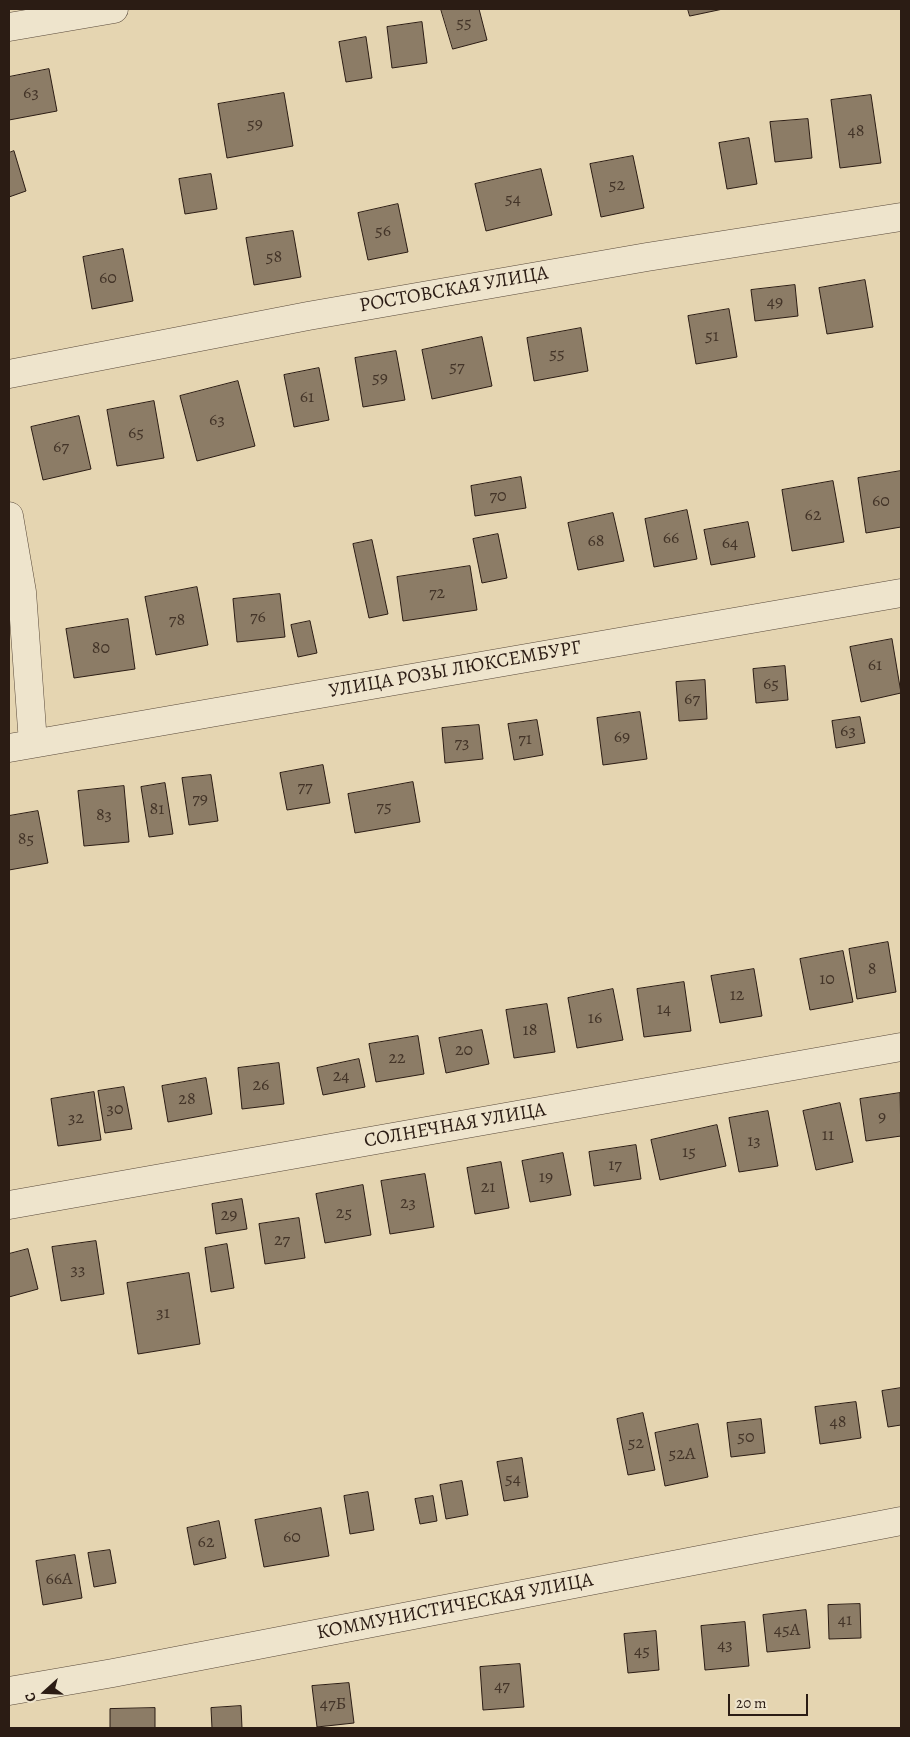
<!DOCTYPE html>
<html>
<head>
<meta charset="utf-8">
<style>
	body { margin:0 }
	#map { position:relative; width:910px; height:1737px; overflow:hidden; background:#e5d5b1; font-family:Alegreya,serif }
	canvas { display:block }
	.frame { position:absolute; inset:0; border:10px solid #2b1c14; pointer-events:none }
	.north { position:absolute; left:20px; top:1667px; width:50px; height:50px; -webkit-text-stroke:4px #eee4cc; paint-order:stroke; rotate:250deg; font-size:14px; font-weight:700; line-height:20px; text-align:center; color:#2b1c14 }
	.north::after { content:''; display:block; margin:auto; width:18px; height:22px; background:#2b1c14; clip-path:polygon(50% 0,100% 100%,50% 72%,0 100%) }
	.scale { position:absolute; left:728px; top:1694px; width:80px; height:22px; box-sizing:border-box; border:2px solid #2b1c14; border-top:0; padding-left:6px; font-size:15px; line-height:18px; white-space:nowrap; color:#2b1c14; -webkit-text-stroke:4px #eee4cc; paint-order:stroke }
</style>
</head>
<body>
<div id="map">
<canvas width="910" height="1737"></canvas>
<div class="frame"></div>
<div class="north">С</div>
<div class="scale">20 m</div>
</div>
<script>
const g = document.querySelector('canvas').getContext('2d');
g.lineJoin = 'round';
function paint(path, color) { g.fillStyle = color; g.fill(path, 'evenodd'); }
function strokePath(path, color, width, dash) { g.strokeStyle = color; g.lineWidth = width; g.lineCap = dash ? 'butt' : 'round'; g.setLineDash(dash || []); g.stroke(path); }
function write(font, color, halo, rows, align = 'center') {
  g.font = font + ' Alegreya,serif'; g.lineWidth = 4; g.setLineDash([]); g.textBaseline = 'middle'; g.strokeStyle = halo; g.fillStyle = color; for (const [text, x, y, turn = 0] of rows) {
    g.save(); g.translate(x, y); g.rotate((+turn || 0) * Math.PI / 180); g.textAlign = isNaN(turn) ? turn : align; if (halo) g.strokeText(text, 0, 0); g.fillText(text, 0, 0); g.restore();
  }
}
const building = new Path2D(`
	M441 9H479L487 40 453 49Z
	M688 9H723L690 16Z
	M422 22 427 63 392 68 387 27Z
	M366 37 372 78 346 82 339 42Z
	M49 69 57 111 9 120V77Z
	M284 93 293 146 227 158 218 104Z
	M871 95 881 163 840 168 831 100Z
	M808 119 812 158 775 162 770 122Z
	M749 138 757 184 727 189 719 143Z
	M14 151 26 191 9 197V153Z
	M633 156 644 208 601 217 590 164Z
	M541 169 552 215 486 231 475 184Z
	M211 174 217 209 185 214 179 179Z
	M398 204 408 252 368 260 358 213Z
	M293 231 301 277 254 285 246 238Z
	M123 249 133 301 92 309 83 257Z
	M865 280 873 327 827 334 819 288Z
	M795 285 798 316 755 321 751 290Z
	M729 309 737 357 696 364 688 316Z
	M581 328 588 371 534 381 527 338Z
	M482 337 492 386 432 399 422 350Z
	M396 351 405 400 363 407 355 358Z
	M319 368 329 420 294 427 284 375Z
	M238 381 255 446 197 461 180 396Z
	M154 401 164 458 117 466 107 410Z
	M79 416 91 469 43 480 31 427Z
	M901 471V527L866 533 858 478Z
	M521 477 526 508 475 516 471 486Z
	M833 481 844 542 792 551 782 490Z
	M687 510 697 559 654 567 645 519Z
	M613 513 624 561 578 570 568 523Z
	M748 522 755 557 711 565 704 530Z
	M498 534 507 578 482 583 473 539Z
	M372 540 388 614 369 618 353 544Z
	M470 566 477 610 403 621 397 577Z
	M197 587 208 645 156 655 145 597Z
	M280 594 285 637 237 642 233 599Z
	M128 619 135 669 74 678 66 629Z
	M310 621 317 653 298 657 291 625Z
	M892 639 901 693 861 702 850 647Z
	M785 666 788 700 756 703 753 669Z
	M705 680 707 719 679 721 676 682Z
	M640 712 647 759 603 765 597 718Z
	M860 717 865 743 836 748 832 721Z
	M537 720 543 755 514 760 508 724Z
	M479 725 483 759 445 763 442 728Z
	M323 765 330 803 287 810 280 773Z
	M211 775 218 821 189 825 182 778Z
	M413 782 420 822 355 833 348 794Z
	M165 783 173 834 149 837 141 787Z
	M124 786 129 842 84 846 78 791Z
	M38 811 48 863 9 870V816Z
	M888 942 896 992 857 999 849 949Z
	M843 951 853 1002 810 1010 800 959Z
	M754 969 762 1016 720 1023 711 976Z
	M684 982 691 1031 644 1037 637 989Z
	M613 989 623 1040 577 1048 568 998Z
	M547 1004 555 1052 514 1058 506 1010Z
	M482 1030 489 1064 446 1073 439 1038Z
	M418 1036 424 1074 376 1082 369 1044Z
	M359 1059 365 1087 323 1095 317 1068Z
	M279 1063 284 1104 242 1109 238 1068Z
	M206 1078 212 1114 168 1122 162 1086Z
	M124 1087 132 1129 105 1133 98 1091Z
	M94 1092 101 1140 58 1146 51 1099Z
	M900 1093 901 1136 866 1141 860 1099Z
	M840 1103 853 1162 816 1170 803 1111Z
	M768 1111 778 1166 739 1172 729 1118Z
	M717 1125 726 1166 660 1180 651 1140Z
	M636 1145 641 1179 594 1186 589 1152Z
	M563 1153 571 1195 530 1202 522 1161Z
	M501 1162 509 1208 475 1214 467 1168Z
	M425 1174 434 1227 390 1234 381 1181Z
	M363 1185 371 1235 325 1243 316 1194Z
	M242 1199 247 1229 216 1234 212 1204Z
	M299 1218 305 1258 265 1264 259 1224Z
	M96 1241 104 1294 61 1301 52 1247Z
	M227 1244 234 1288 211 1292 205 1248Z
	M28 1249 38 1289 9 1297V1254Z
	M189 1273 200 1344 138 1354 127 1283Z
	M901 1388V1425L888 1427 882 1391Z
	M856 1402 861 1438 820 1444 815 1407Z
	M643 1413 655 1470 628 1475 617 1419Z
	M761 1419 765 1453 731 1457 727 1423Z
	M698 1424 708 1477 665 1486 655 1433Z
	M522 1458 528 1497 504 1501 497 1462Z
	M462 1481 468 1515 446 1519 440 1485Z
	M368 1492 374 1530 350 1534 344 1496Z
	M433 1496 437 1521 420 1524 415 1499Z
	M321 1508 329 1556 264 1567 255 1520Z
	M219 1521 226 1558 194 1565 187 1528Z
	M110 1550 116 1583 94 1587 88 1553Z
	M75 1555 82 1598 43 1605 36 1561Z
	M860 1604 861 1638 829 1639 828 1605Z
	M806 1610 810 1648 767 1652 763 1615Z
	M745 1622 749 1666 705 1670 701 1626Z
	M656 1631 659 1670 628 1673 624 1634Z
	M520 1664 524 1707 483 1710 480 1667Z
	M349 1683 354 1723 317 1727 312 1686Z
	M241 1706 242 1728H212L211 1708Z
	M155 1708V1728H110V1709Z`);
const minor = new Path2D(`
	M9 27 114 9
	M9 374 308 316 647 257 901 217
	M9 516 22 592 33 743
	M9 748 901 593
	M9 1205 901 1047
	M9 1691 113 1673 901 1521`);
const numberNames = [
	["55",464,24],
	["63",31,94],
	["59",255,125],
	["48",856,132],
	["52",617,186],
	["54",513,200],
	["56",383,232],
	["58",274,258],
	["60",108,279],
	["49",775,303],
	["51",712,337],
	["55",557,355],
	["57",457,368],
	["59",380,379],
	["61",307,398],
	["63",217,421],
	["65",136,434],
	["67",61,448],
	["70",498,497],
	["60",881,502],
	["62",813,516],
	["66",671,539],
	["68",596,542],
	["64",730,544],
	["72",437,594],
	["76",258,618],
	["78",177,621],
	["80",101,649],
	["61",875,666],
	["65",771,685],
	["67",692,700],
	["63",848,732],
	["69",622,738],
	["71",525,740],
	["73",462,744],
	["77",305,788],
	["79",200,800],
	["75",384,808],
	["81",157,810],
	["83",104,816],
	["85",26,840],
	["8",872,970],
	["10",827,980],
	["12",737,996],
	["14",664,1010],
	["16",595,1019],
	["18",530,1031],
	["20",464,1051],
	["22",397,1059],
	["24",341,1077],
	["26",261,1086],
	["28",187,1100],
	["30",115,1110],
	["9",882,1118],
	["32",76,1119],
	["11",828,1136],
	["13",754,1142],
	["15",689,1153],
	["17",615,1166],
	["19",546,1178],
	["21",488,1188],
	["23",408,1204],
	["25",344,1214],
	["29",229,1216],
	["27",282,1241],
	["33",78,1271],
	["31",163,1314],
	["48",838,1423],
	["50",746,1438],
	["52",636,1444],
	["52А",682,1455],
	["54",513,1480],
	["60",292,1538],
	["62",206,1543],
	["66А",59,1580],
	["41",845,1621],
	["45А",787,1631],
	["43",725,1646],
	["45",642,1652],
	["47",502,1687],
	["47Б",333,1705]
];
const streetNames = [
	["РОСТОВСКАЯ УЛИЦА",454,290,-10],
	["УЛИЦА РОЗЫ ЛЮКСЕМБУРГ",455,670,-10],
	["СОЛНЕЧНАЯ УЛИЦА",455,1126,-10],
	["КОММУНИСТИЧЕСКАЯ УЛИЦА",455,1607,-11]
];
paint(building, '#8c7c66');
strokePath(building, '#2b1c14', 1);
strokePath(minor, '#5a4a3b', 29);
strokePath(minor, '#eee4cc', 28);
write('18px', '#433428', null, numberNames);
write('20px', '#2b1c14', '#eee4cc', streetNames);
</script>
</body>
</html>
